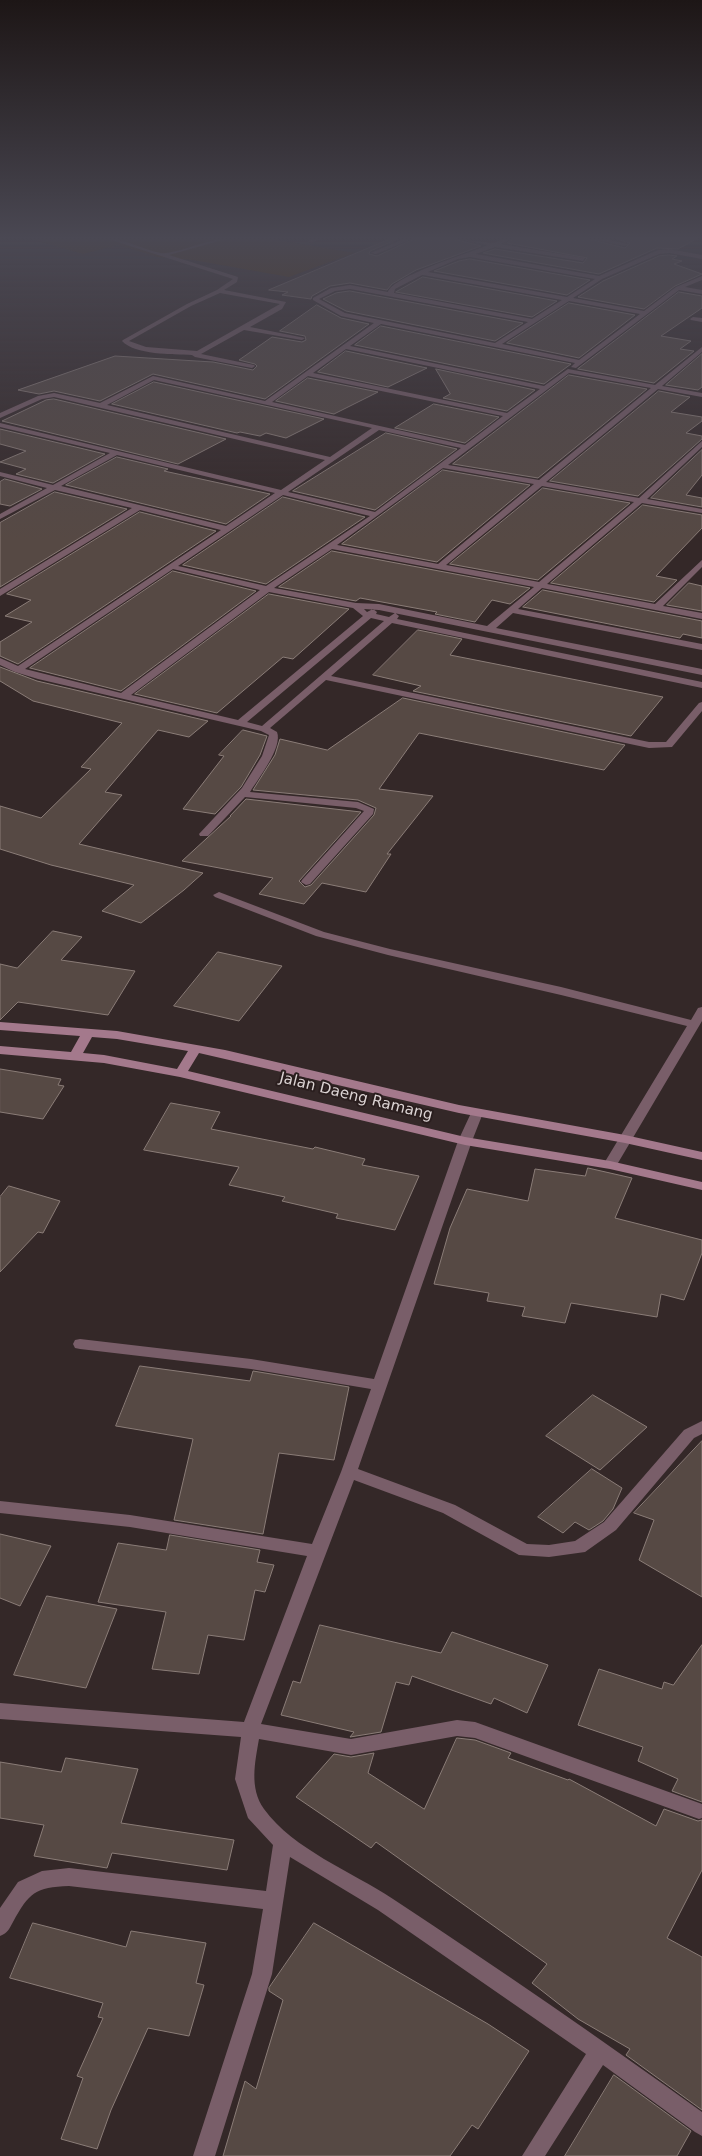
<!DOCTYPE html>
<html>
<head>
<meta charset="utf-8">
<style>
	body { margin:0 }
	canvas { display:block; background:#342828 }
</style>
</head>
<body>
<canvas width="702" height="2156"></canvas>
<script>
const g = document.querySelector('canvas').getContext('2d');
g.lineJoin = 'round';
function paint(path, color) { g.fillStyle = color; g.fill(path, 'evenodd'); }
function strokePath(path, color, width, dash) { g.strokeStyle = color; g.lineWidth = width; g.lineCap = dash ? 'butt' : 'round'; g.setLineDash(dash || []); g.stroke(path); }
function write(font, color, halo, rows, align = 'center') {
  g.font = font + ' "DejaVu Sans",sans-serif'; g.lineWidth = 4; g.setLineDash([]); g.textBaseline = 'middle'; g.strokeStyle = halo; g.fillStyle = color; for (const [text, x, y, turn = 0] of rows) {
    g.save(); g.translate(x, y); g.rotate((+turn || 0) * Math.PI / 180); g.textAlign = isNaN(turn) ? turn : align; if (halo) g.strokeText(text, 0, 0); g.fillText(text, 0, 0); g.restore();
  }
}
const green = new Path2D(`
	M32 239H272L354 253 289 277 193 260 158 257 118 245 83 254Z`);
const building = new Path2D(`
	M390 239H398L370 251 369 254 377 256 414 239H454L481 246 416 270 392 284 387 290 350 283 330 286 312 296 311 299 282 295 288 292 269 290Z
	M513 239H589L625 248 630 243 616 239H696L678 249 657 248 599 274 483 253 495 249 583 263 587 258 507 243Z
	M669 255 677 256 672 259 682 261 674 264 702 274 675 286 644 309 578 297 603 281 659 256Z
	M470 259 590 280 567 295 434 271 459 261Z
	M423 277 557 301 532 317 396 292Z
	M350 291 523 323 495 341 346 311 323 299 336 293Z
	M679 292 702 296V308L661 336 691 341 680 349 694 351 654 383 578 369Z
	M569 303 635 315 579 358 507 343Z
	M317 305 341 318 369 324 265 399 153 374 100 401 54 391 39 394 18 390 115 356 213 362 253 370 257 366 255 364 239 360 272 337 302 342 306 340 305 336 280 331Z
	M381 326 571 364 544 384 355 345Z
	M346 351 427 368 388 387 318 372Z
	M702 354V387L698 390 666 385Z
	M436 369 535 390 507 411 443 398 450 394Z
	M569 375 647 389 538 478 453 464Z
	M308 378 378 392 334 414 276 401Z
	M154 382 324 419 286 438 266 433 260 436 240 432 237 433 112 404Z
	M659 391 690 397 671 412 702 417V421L686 433 702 436V439L638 496 550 481Z
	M54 399 226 439 178 464 2 421 46 400Z
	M434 404 499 417 465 443 395 428Z
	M0 429 105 454 53 483 16 474 26 469 0 462 26 451 0 444Z
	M386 433 457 449 375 510 293 491Z
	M702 450V475L686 495 702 498V507L651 498Z
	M117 457 168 469 164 471 270 494 226 524 66 485Z
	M443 470 530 485 437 562 342 544Z
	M5 479 42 489 10 506 0 504V482Z
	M543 488 630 503 538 580 450 564Z
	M55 492 127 509 0 587V523Z
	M283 497 365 517 266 584 183 565Z
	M643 505 702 515V528L656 576 677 580 654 602 551 583Z
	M140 512 216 531 18 664 0 656V642L32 622 5 616 31 600 7 594Z
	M332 551 530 588 510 604 492 600 475 622 435 614 437 612 360 598 356 601 279 587Z
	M173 571 256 591 121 691 30 668Z
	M689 583 702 586V611L667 605Z
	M543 590 702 621V638L683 634 680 638 523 607Z
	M269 594 349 609 293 659 283 657 217 713 135 694Z
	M418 630 462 639 450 655 663 697 631 736 413 691 421 686 373 675Z
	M0 667 37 681 208 721 189 737 158 730 105 792 122 795 79 844 203 873 184 890 141 923 102 911 134 885 51 865 0 849V806L41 818 91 769 81 767 122 723 33 701 0 681Z
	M403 698 625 745 604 770 419 733 379 789 433 796 387 854H391L366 892 322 883 304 904 259 894 273 878 182 861 231 816H230L246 799 361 812 299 881 305 887 311 885 374 815 376 808 358 800 253 790 275 755 280 739 327 750Z
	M243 730 267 736 260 755 241 787 215 814 183 809 224 756 219 755Z
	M53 931 82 937 61 960 135 971 108 1015 18 1002 0 1020V964L17 968Z
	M218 952 282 966 239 1021 174 1006Z
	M0 1069 61 1079 58 1085 64 1086 43 1119 0 1112Z
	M171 1103 220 1112 211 1129 313 1149 315 1147 365 1159 362 1165 419 1176 395 1230 336 1218 338 1214 282 1201 285 1197 229 1185 239 1167 144 1150Z
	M588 1168 632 1178 615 1218 702 1240V1253L684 1300 661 1294 657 1317 571 1303 565 1323 522 1316 525 1307 487 1301 489 1293 434 1284 450 1228 467 1189 528 1201 535 1169 585 1176Z
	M9 1186 60 1201 43 1233 38 1232 0 1272V1197Z
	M140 1366 250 1381 253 1371 349 1387 334 1460 279 1453 263 1534 174 1520 193 1439 116 1426Z
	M593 1395 647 1427 600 1470 546 1436Z
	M702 1441V1597L639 1560 654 1520 634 1513Z
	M592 1469 622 1488 613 1509 603 1521 589 1530 575 1522 563 1533 538 1517Z
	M0 1534 51 1546 20 1606 0 1598Z
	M170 1535 260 1550 257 1562 274 1565 265 1592 255 1590 244 1640 208 1635 199 1674 152 1669 166 1612 98 1602 118 1543 166 1550Z
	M47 1596 117 1609 86 1688 14 1675Z
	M320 1625 441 1653 452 1632 548 1665 527 1713 494 1698 491 1704 412 1676 409 1685 396 1682 381 1732 350 1737 354 1732 281 1715 293 1681 300 1683Z
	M702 1645V1802L672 1791 678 1779 638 1761 643 1747 578 1725 599 1669 662 1689 664 1682 673 1685Z
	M457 1738 475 1740 511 1753 508 1758 568 1780 569 1779 656 1826 664 1809 698 1821 702 1820V1870L667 1938 702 1957V2110L626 2055 630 2049 578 2019 532 1983 547 1964 376 1842 371 1848 296 1797 334 1754 351 1757 374 1753 368 1773 424 1809Z
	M66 1758 138 1769 121 1823 234 1840 227 1870 112 1853 107 1868 34 1856 44 1825 0 1818V1762L61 1772Z
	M33 1923 126 1947 131 1931 206 1943 196 1983 204 1985 189 2036 148 2028 111 2110 97 2149 61 2139 83 2078 77 2076 103 2018 98 2017 103 2003 10 1978Z
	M314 1923 488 2024 529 2051 478 2129 472 2125 450 2156H223L245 2081 256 2089 283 2000 269 1991V1988Z
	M614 2075 691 2131 677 2156H565Z`);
const minor = new Path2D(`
	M108 239C127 239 143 250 161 253 174 255 207 239 226 239L169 255 238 277 237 282 224 290 286 302 282 309 250 327 305 338 302 340 244 330 201 354 254 365 255 366 252 368 195 357 192 355C173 354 135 355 122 341L123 340 187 304 217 290 233 279ZM220 293 280 304 197 351 146 347 129 341 191 306Z
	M310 239H320L311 243 308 241Z
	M403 239H412L376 254 371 253Z
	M456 239 494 243 502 239H511L501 244 585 258 583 261 495 247 476 254 599 276 658 250 669 249 702 255V259L669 253 659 254 602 279 573 298 644 311 676 287 702 276V280L685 287 702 290V294L679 290 576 368 571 367 575 363 381 324 350 346 544 386 568 369 655 385 702 347V352L662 386 702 393V397L658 389 546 482 639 498 702 441V447L647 499 702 509V513L642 503 547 584 655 604 702 560V567L663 606 702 613V619L542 588 518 609 702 644V650L513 613 496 628 702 669V675L379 610 364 609 367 612 373 609 377 612 376 614 389 617 395 613 399 616 397 619 702 682V688L392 623 331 676 649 742H666L699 703 702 702V711L672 747 649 748 326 680 270 728 277 732C283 747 258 779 250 792L358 802 374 809 373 814 310 884 306 885 301 882 302 880 364 811 356 808 245 797 208 836H200L199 834 242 788 262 756 269 735 261 731 38 679 15 672 0 665V658L18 666 221 530 140 510 0 596V589L132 508 55 490 0 519V514L47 488 0 476V472L53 485 110 453 0 427V423L281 490 325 460 54 397 42 399 0 418V413L38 396 54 393 100 403 153 376 265 401 374 323 341 316 313 300V298L331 288 350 285 388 292C393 276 470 253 488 245ZM470 257 595 279 567 297 428 272 458 259ZM422 275H423L562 300 532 319 394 293 395 289ZM350 289 528 322 495 343 345 313 319 299 335 291ZM569 301 640 314 579 360 502 344ZM346 349 540 389 507 413 313 373ZM569 373 651 388 539 480 448 465ZM308 376 503 416 465 445 272 402ZM154 380 372 428 330 457 107 405ZM379 430 461 448 375 512 288 492ZM117 455 275 493 226 526 61 486ZM443 468 534 484 438 564 337 545ZM542 486 634 502 539 582 446 565ZM283 495 370 516 266 586 178 566ZM332 549 534 587 487 626 379 604 356 603 274 588ZM173 569 260 590 121 693 25 669ZM269 592 353 608 363 616 238 720 131 695ZM371 618 384 621 262 726 247 722Z
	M591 239H606L628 244 625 246Z
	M693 317 702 318V322L691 320 690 319Z
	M219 892 324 932 390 949 561 987 691 1020 698 1008 702 1007V1021L615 1168H605L603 1165 687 1026 561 995 388 955 316 936 215 897 213 895Z
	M477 1109 483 1113 472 1141 358 1469 455 1505 527 1544 549 1545 575 1541 604 1522 684 1430 702 1421V1434L694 1438 616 1530 585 1552 549 1557 519 1555 443 1513 354 1480 261 1724 351 1739 457 1720 475 1722 702 1804V1818L699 1819 475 1738 457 1736 351 1755 259 1739C255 1762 249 1788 264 1809 294 1850 351 1871 393 1899 498 1968 601 2039 702 2112V2136L695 2132 603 2065 545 2156H522L586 2054 378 1910 290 1857 272 1974 215 2156H193L252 1974 263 1909 69 1886C35 1887 29 1893 13 1922 9 1929 8 1933 0 1936V1908L18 1882 42 1871 69 1868 266 1891 273 1845 248 1818 235 1779 241 1737 0 1719V1703L244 1722 307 1556 130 1527 0 1513V1501L130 1515 312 1544 341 1472 371 1389 251 1369 80 1349 75 1348 73 1344 75 1340 80 1339 251 1359 374 1379 458 1141 471 1113Z`);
const secondary = new Path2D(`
	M0 1022 117 1031 225 1050 459 1105 625 1135 702 1152V1160L625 1143 459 1113 199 1053 188 1071 465 1137 610 1161 702 1182V1190L610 1169 465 1145 180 1077 104 1063 0 1054V1046L71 1052 80 1036 0 1030ZM92 1037 117 1039 188 1051 177 1069 104 1055 83 1053Z`);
const streetNames = [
	["Jalan Daeng Ramang",356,1097,14]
];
paint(green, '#4f2e00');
paint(building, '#564944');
strokePath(building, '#8a7c77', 1);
paint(minor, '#795e69');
paint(secondary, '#a4798c');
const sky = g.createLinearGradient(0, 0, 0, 541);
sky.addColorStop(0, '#1d1616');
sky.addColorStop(0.44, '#4a4853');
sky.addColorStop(1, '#4a485300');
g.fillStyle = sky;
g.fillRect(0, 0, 702, 541);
write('15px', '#dbd3d3', '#2a1e1e', streetNames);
</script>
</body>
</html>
